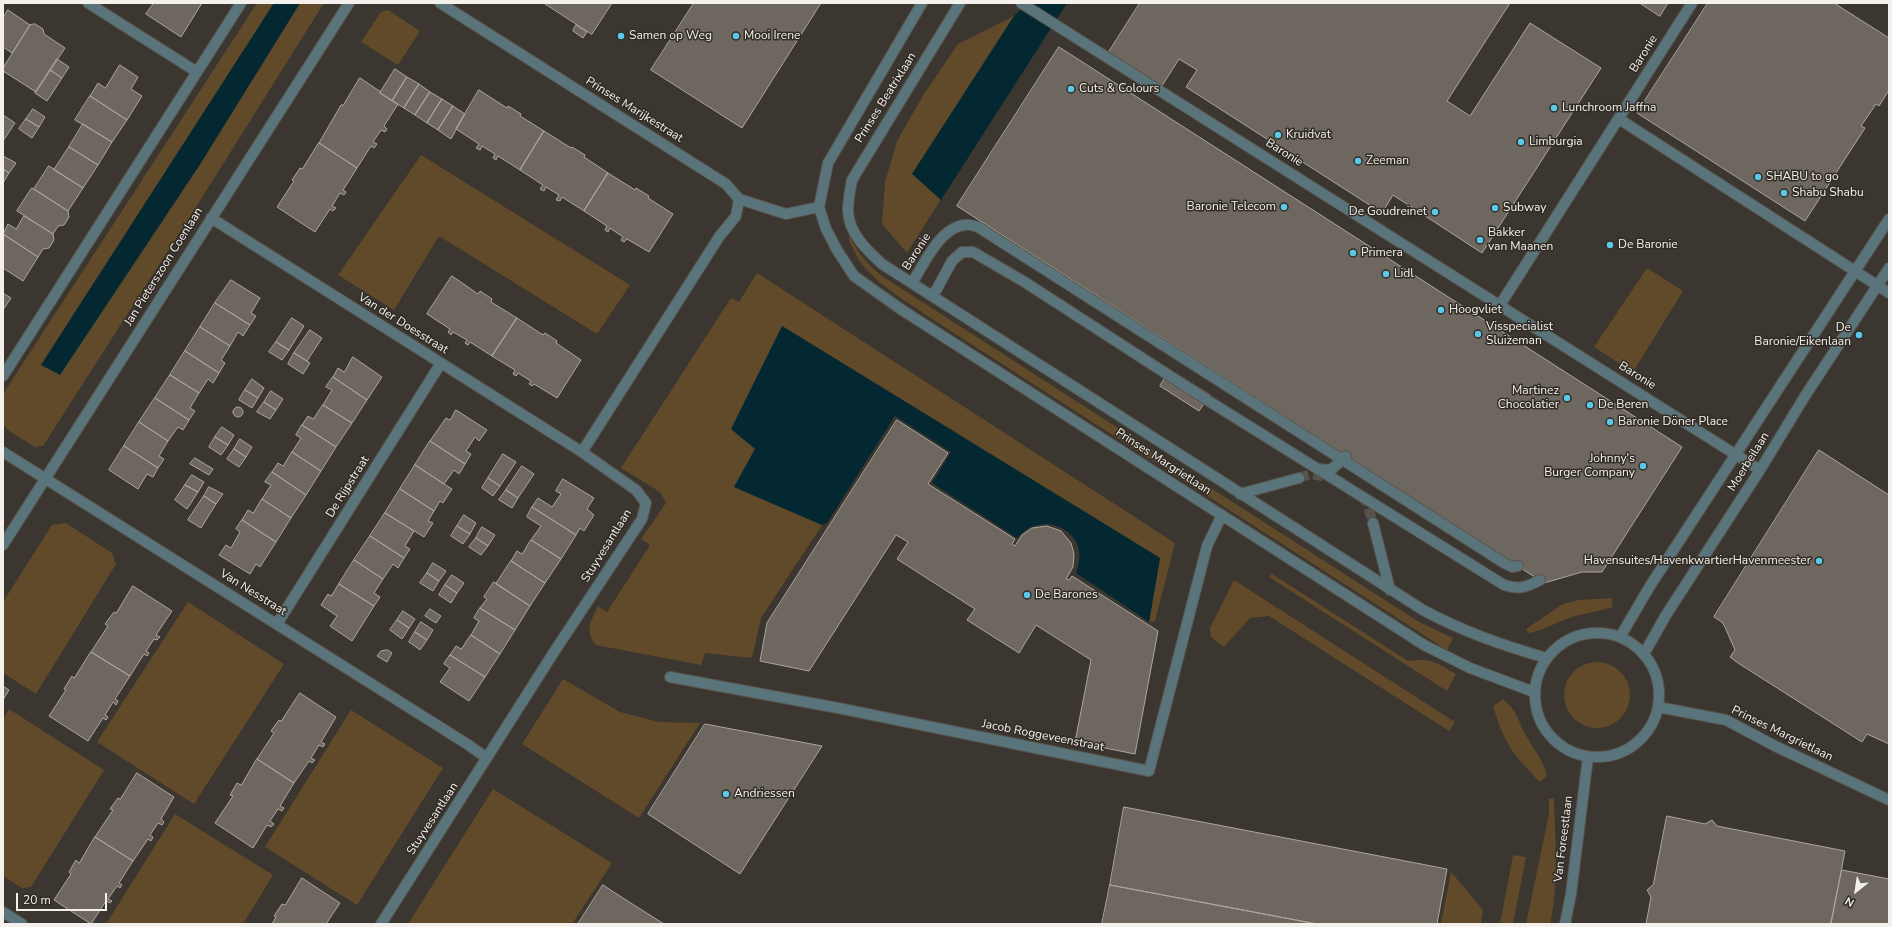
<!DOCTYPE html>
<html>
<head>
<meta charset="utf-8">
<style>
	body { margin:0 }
	#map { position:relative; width:1892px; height:927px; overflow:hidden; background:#3b362f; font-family:"Nunito Sans",sans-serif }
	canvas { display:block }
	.frame { position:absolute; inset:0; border:4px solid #f4f1ec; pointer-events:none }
	.north { position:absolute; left:1836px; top:871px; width:40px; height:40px; -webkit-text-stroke:3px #312c25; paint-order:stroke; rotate:210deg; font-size:11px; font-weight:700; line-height:16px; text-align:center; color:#f4f1ec }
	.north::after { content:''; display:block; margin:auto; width:14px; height:18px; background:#f4f1ec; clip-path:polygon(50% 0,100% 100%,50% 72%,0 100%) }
	.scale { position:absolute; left:16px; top:893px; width:91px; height:18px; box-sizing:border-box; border:2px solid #f4f1ec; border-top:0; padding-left:5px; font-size:12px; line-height:14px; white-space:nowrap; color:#f4f1ec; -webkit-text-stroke:3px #312c25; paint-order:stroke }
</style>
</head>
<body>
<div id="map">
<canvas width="1892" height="927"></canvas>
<div class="frame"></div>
<div class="north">N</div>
<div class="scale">20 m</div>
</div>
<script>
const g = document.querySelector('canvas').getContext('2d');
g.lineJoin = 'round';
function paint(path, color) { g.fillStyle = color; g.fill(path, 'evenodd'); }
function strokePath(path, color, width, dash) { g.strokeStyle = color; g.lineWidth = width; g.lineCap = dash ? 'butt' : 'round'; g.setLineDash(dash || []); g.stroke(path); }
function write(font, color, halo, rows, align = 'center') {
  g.font = font + ' "Nunito Sans",sans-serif'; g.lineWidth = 3; g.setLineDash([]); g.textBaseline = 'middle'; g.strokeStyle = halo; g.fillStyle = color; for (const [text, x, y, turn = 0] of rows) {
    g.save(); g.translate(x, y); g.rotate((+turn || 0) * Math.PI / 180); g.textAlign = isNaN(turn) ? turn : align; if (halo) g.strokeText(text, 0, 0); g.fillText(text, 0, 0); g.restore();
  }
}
const green = new Path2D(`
	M257 3H274L41 365 199 166 300 3H324L203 196 43 446 35 447 9 431 3 424V394Z
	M388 10 420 31 398 65 361 42 381 12Z
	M1014 16 912 174 943 196 907 253 882 224 885 182 897 141 924 94 958 44Z
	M421 155 630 285 597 334 439 236 394 310 338 275Z
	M850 237C858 253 868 265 882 276L1419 622 1453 638 1447 650 932 319C911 304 885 290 867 270 858 261 853 249 848 238Z
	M1647 268 1683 291 1633 372 1594 347Z
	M757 273 1175 543 1155 621 1149 622 1160 558 782 326 755 449 734 487 822 525 761 618 752 658 705 653 701 665 596 645C584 631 591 621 598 606L607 612 650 545 641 539 666 503 660 492 621 468 731 298 739 302Z
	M66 523 112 553 116 564 36 694 3 673V602L52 525Z
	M1272 574 1408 661C1432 658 1435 662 1456 674L1447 691 1269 577Z
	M1234 580 1455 722 1449 731 1269 616 1250 618 1224 647 1211 637 1210 628Z
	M1612 598V607C1598 612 1583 613 1569 618 1555 623 1544 630 1529 633L1526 629 1563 604 1579 600Z
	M188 602 284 664 194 804 97 742Z
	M1564 695a33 33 0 1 1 66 0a33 33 0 1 1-66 0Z
	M563 679 620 712 659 722 700 723 639 818 522 744Z
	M1503 699C1515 708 1518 719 1524 732 1533 749 1542 757 1547 776L1540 782C1512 753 1505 745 1493 706Z
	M9 709 104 770 31 887 22 888 3 876V719Z
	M351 710 443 768 357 905 265 847Z
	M493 789 612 863 572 924H408Z
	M1549 798 1554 799C1555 840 1559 884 1550 924H1526L1549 814Z
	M175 814 273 875 243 924H106Z
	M1513 855 1526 857 1513 924H1500Z
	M1451 872 1483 910 1481 924H1441Z`);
const water = new Path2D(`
	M274 3H300L199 166 60 375 41 365Z
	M1027 3H1067L941 200 912 174 1014 16Z
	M782 326 1160 558 1149 622 1076 573C1079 564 1081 555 1078 546 1071 526 1046 519 1029 528 1024 530 1021 535 1017 538L932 483 951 452 895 416 827 523 822 525 734 487 755 449 731 429Z`);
const building = new Path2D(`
	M154 3H202L181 37 146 14Z
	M544 3H612L592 34Z
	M694 3H821L742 128 651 70Z
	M1140 3H1510L1447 101 1470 116 1530 23 1601 68 1482 253 1393 195 1382 213 1186 87 1197 70 1179 59 1160 89 1107 55Z
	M1640 3H1668L1660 16Z
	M1708 3H1834L1889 38V90L1879 106 1876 104 1861 126 1865 128 1805 221 1637 113Z
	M8 10 30 25 12 53 3 47V18Z
	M35 24 43 29 44 34 65 48 36 92 3 71V68L30 25Z
	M576 25 587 32 583 38 573 31Z
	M1059 47 1682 447 1602 572H1582L1544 583 957 206Z
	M57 59 69 67 62 78 50 70Z
	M120 65 138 77 131 89 142 96 127 120 90 96 98 83 105 88Z
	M395 69 407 77 392 101 380 93Z
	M50 70 62 78 47 101 35 93Z
	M407 77 419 84 404 108 392 101Z
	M360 78 381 92 380 93 398 104 384 126 387 129 385 132 381 130 373 142 377 144 374 148 371 146 357 168 319 143 341 105H343Z
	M419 84 430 92 415 115 404 108Z
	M479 90 507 108 508 106 521 114 520 116 544 131 520 170 498 156 496 160 493 158 495 154 482 146 480 150 476 148 479 144 456 129Z
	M430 92 442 99 427 123 415 115Z
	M90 96 127 120 112 142 75 120Z
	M442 99 453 106 438 130 427 123Z
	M453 106 465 114 451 139 438 130Z
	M33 109 45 117 39 127 26 119Z
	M3 115 15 123 3 141Z
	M26 119 39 127 32 138 19 129Z
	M83 124 112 142 98 165 69 147Z
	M544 131 571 148 572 147 585 155 584 157 608 173 584 211 562 197 560 201 556 200 559 195 546 187 544 191 540 189 543 185 520 170Z
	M319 143 357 168 343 190 346 192 344 195 340 193 332 206 336 208 333 211 330 209 315 232 277 207 294 181 292 180 300 168 302 169Z
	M69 147 98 165 83 188 54 170Z
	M3 156 16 163 9 173 3 169Z
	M49 166 83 188 68 211 34 189Z
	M3 169 9 173 3 183Z
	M608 173 635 190 636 188 649 196 648 198 673 214 649 252 627 239 624 242 621 240 623 237 610 228 608 232 605 230 607 226 584 211Z
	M32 188 68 211 69 217 64 225 58 226 53 234 17 211Z
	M24 216 53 234 54 240 49 248 43 249 38 257 3 234 8 224 16 229Z
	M3 234 38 257 23 281 3 268Z
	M452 276 478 294 480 291 492 299 491 302 517 318 492 356 470 342 468 345 465 343 467 340 453 332 451 335 448 332 450 329 427 314Z
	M231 280 260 298 251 313 256 316 250 325 215 303Z
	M3 293 11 298 3 310Z
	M215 303 250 325 243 336 238 332 230 346 200 327Z
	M292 318 304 326 289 350 276 342Z
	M517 318 543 335 545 333 557 341 556 343 581 360 557 398 534 384 532 386 529 384 531 381 518 373 516 376 513 374 515 370 492 356Z
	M200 327 230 346 221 360 225 363 219 373 185 351Z
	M310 330 322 338 307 361 294 353Z
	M276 342 289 350 282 360 269 352Z
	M185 351 219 373 213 383 208 379 199 393 170 375Z
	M294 353 310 363 303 374 288 364Z
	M353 357 382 377 367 400 333 377 338 368 344 372Z
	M1170 370 1210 395 1199 411 1160 386Z
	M170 375 199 393 190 408 195 411 189 420 155 398Z
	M333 377 367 400 352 423 323 405 332 390 326 387Z
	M252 379 264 388 258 398 245 390Z
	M245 390 258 398 252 408 239 400Z
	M271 391 283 399 276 410 264 402Z
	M155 398 189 420 183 430 178 427 168 441 139 422Z
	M264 402 276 410 270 419 257 412Z
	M323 405 352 423 336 447 302 425 308 416 313 419Z
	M233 412a5 5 0 1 1 10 0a5 5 0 1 1-10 0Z
	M456 410 487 430 479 441 475 437 466 451 471 454 465 464 430 441 446 418 450 420Z
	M897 420 948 453 928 484 1015 539 1012 544 1015 546 1022 535 1032 528 1047 526 1061 531 1071 543 1074 554 1073 567 1066 579 1069 580 1072 576 1158 631 1135 754 1075 742 1091 660 1036 625 1019 653 967 620 975 609 897 559 908 542 896 535 809 671 760 661 767 623Z
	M139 422 168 441 159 456 164 459 158 468 124 446Z
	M302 425 336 447 321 471 292 452 301 438 296 435Z
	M222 427 234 435 228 445 215 437Z
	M215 437 228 445 221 455 209 447Z
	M240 439 252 447 246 457 234 449Z
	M430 441 465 464 459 474 454 470 444 484 415 465Z
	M124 446 158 468 153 477 147 474 138 489 109 470Z
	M234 449 246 457 239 467 227 459Z
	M1819 450 1889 495V744L1867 734 1862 742 1738 663 1730 657 1735 650 1725 627 1722 622 1714 617Z
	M292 452 321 471 306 495 272 472 278 463 283 466Z
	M503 454 516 462 500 486 488 478Z
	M195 458 213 469 209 475 190 464Z
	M415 465 452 489 443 503 440 501 434 511 400 489Z
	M522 466 534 474 518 498 506 490Z
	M272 472 306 495 291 518 262 499 271 485 265 482Z
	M192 475 204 482 198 492 185 485Z
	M488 478 500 486 493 496 482 488Z
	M563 479 594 498 587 509 594 515 584 531 580 528 576 535 532 507 538 498 552 507 561 494 556 491Z
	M185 485 198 492 187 509 175 500Z
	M209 487 223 494 216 504 204 496Z
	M400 489 434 511 428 521 433 523 424 537 385 513Z
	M506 490 518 498 512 508 499 500Z
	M204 496 216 504 201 528 188 520Z
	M262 499 291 518 276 542 242 520 248 510 253 513Z
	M532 507 576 535 561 559 531 540 541 526 527 517Z
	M385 513 414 531 405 546 410 549 404 558 370 536Z
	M464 515 476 523 470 534 457 526Z
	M242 520 276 542 260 567 256 564 250 574 219 555 226 545 231 548 240 532 236 529Z
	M457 526 470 534 463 544 451 536Z
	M482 527 495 535 488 546 476 538Z
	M370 536 404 558 398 568 393 564 383 579 354 560Z
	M476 538 488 546 481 555 469 547Z
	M531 540 561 559 545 583 511 561 517 551 522 554Z
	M354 560 383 579 374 593 380 597 374 606 339 584Z
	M511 561 545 583 530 606 496 584Z
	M433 563 446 571 439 581 427 573Z
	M427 573 439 581 433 591 420 583Z
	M452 575 464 583 457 593 445 585Z
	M494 582 530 606 515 630 480 608 487 599 484 597Z
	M339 584 374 606 352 641 330 626 337 616 321 605 328 594 331 596Z
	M445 585 457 593 451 603 439 595Z
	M133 586 172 611 156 635 160 637 157 640 154 639 146 651 149 653 147 656 144 654 130 676 91 652 108 626 105 624 114 612 116 613Z
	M480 608 515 630 500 654 471 635 479 621 474 618Z
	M430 609 441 616 436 623 425 616Z
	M403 611 415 619 409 628 397 620Z
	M397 620 409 628 402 639 390 630Z
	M421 622 433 630 427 640 415 632Z
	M415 632 427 640 420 650 409 642Z
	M471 635 500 654 485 677 450 655 456 646 461 649Z
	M388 650 392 653 387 662 377 656 381 651Z
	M91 652 130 676 115 699 118 701 116 705 113 702 105 715 108 717 106 720 103 718 88 741 49 716 66 690 64 689 72 676 74 678Z
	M450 655 485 677 469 701 440 682 450 668 444 664Z
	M3 686 9 690 3 700Z
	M300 693 336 717 321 742 325 744 323 747 319 745 311 758 315 760 312 763 309 761 294 783 257 759 274 733 271 731 279 720 281 721Z
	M705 724 822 746 740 874 648 814Z
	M257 759 294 783 280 806 284 808 282 811 278 809 270 821 274 824 271 827 267 825 253 848 215 823 233 796 230 795 237 783 241 785Z
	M137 773 174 797 161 819 164 822 162 825 158 823 150 835 153 837 151 841 148 839 133 861 95 837 113 810 110 809 118 798 120 799Z
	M1124 807 1447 869 1437 924H1317L1110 885Z
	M1667 816 1705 824 1712 820 1717 826 1845 851 1831 924H1646L1651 897 1647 890 1653 885Z
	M95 837 133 861 119 883 122 885 120 888 117 886 108 899 112 901 110 903 106 901 91 924 54 900 71 874 69 872 76 860 79 863Z
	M1842 870 1889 879V924H1831Z
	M302 878 340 903 326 924H272L276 917 274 916 282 904 285 905Z
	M603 885 626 900 664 924H578Z
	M1110 885 1317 924H1102Z`);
const minorTunnel = new Path2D(`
	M1299 478 1311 474 1331 478
	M1361 496 1367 503 1373 523`);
const minor = new Path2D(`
	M88 3 197 72
	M440 3 726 184 739 199 786 214 819 207
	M922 3 828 163 819 207 826 229 837 250 854 276 902 310 1424 645 1470 668 1534 692
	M960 3 852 180C850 190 848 201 848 211 849 234 867 250 882 264L1423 610C1464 632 1502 645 1546 658
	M1021 3 1760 470
	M1619 119 1889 293
	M211 218 582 452
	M912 283C924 264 940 227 965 225 969 224 974 226 978 227L1504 563 1512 567 1518 566
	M933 296 952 261 962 252H973L1023 281 1207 400 1504 585C1519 590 1527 587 1540 580
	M1500 305 1692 3
	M3 376 241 3
	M3 452 467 744 487 758
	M1318 469 1331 470 1346 456
	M1240 494 1299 478
	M1373 523 1390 590
	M3 545 349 3
	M277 624 441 363
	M1535 695a62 62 0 1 1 124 0a62 62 0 1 1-124 0Z
	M1620 637 1650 586 1889 219
	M1644 654 1666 615 1760 470 1805 396 1889 268
	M670 677 838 708 1149 771 1207 546 1222 515
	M1658 707 1726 720 1775 746 1889 800
	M3 912 22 924
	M381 924 554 652 642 519 646 503 636 490 582 452 719 237 736 216 739 199
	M1565 924 1571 894 1588 757`);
const markers = [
	[621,36,4,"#5ac8e6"],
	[736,36,4,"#5ac8e6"],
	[1071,89,4,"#5ac8e6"],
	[1554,108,4,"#5ac8e6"],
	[1278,135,4,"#5ac8e6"],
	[1521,142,4,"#5ac8e6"],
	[1358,161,4,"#5ac8e6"],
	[1758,177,4,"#5ac8e6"],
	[1784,193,4,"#5ac8e6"],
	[1284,207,4,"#5ac8e6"],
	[1495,208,4,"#5ac8e6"],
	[1435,212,4,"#5ac8e6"],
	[1480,240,4,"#5ac8e6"],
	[1610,245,4,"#5ac8e6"],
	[1353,253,4,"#5ac8e6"],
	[1386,274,4,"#5ac8e6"],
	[1441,310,4,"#5ac8e6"],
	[1478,334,4,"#5ac8e6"],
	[1859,335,4,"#5ac8e6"],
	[1567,398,4,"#5ac8e6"],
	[1590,405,4,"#5ac8e6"],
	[1610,422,4,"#5ac8e6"],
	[1643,466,4,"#5ac8e6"],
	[1819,561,4,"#5ac8e6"],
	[1027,595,4,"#5ac8e6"],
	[726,794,4,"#5ac8e6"]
];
const poiNames = [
	["Samen op Weg",629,36],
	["Mooi Irene",744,36],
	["Cuts & Colours",1079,89],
	["Lunchroom Jaffna",1562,108],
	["Kruidvat",1286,135],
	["Limburgia",1529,142],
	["Zeeman",1366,161],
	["SHABU to go",1766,177],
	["Shabu Shabu",1792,193],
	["Baronie Telecom",1276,207,"right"],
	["Subway",1503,208],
	["De Goudreinet",1427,212,"right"],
	["Bakker",1488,233],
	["van Maanen",1488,247],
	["De Baronie",1618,245],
	["Primera",1361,253],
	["Lidl",1394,274],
	["Hoogvliet",1449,310],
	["Visspecialist",1486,327],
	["Sluizeman",1486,341],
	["De",1851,328,"right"],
	["Baronie/Eikenlaan",1851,342,"right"],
	["Martinez",1559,391,"right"],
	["Chocolatier",1559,405,"right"],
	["De Beren",1598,405],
	["Baronie Döner Place",1618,422],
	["Johnny's",1635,459,"right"],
	["Burger Company",1635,473,"right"],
	["Havensuites/HavenkwartierHavenmeester",1811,561,"right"],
	["De Barones",1035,595],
	["Andriessen",734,794]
];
const streetNames = [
	["Baronie",1644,54,-58],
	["Prinses Beatrixlaan",886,98,-58],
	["Prinses Marijkestraat",634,110,32],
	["Baronie",1284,153,32],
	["Baronie",917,252,-57],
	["Jan Pieterszoon Coenlaan",164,267,-58],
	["Van der Doesstraat",403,324,32],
	["Baronie",1637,376,32],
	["Prinses Margrietlaan",1163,462,33],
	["Moerbeilaan",1749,462,-58],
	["De Rijpstraat",348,487,-58],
	["Stuyvesantlaan",607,546,-58],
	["Van Nesstraat",253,593,32],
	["Prinses Margrietlaan",1782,734,26],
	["Jacob Roggeveenstraat",1043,736,11],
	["Stuyvesantlaan",433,819,-57],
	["Van Foreestlaan",1564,839,-83]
];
paint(green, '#614a29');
paint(water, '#032831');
paint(building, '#6d675f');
strokePath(building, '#aca69d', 1);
strokePath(minorTunnel, '#57524b', 10, [10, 5]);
strokePath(minor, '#59544d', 12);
strokePath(minor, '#5a747b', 10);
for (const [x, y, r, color] of markers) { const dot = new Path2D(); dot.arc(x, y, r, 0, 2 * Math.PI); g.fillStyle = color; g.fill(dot); strokePath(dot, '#312c25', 1.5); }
write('12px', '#f4f1ec', '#312c25', poiNames, 'left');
write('12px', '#f4f1ec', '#312c25', streetNames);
</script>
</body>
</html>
